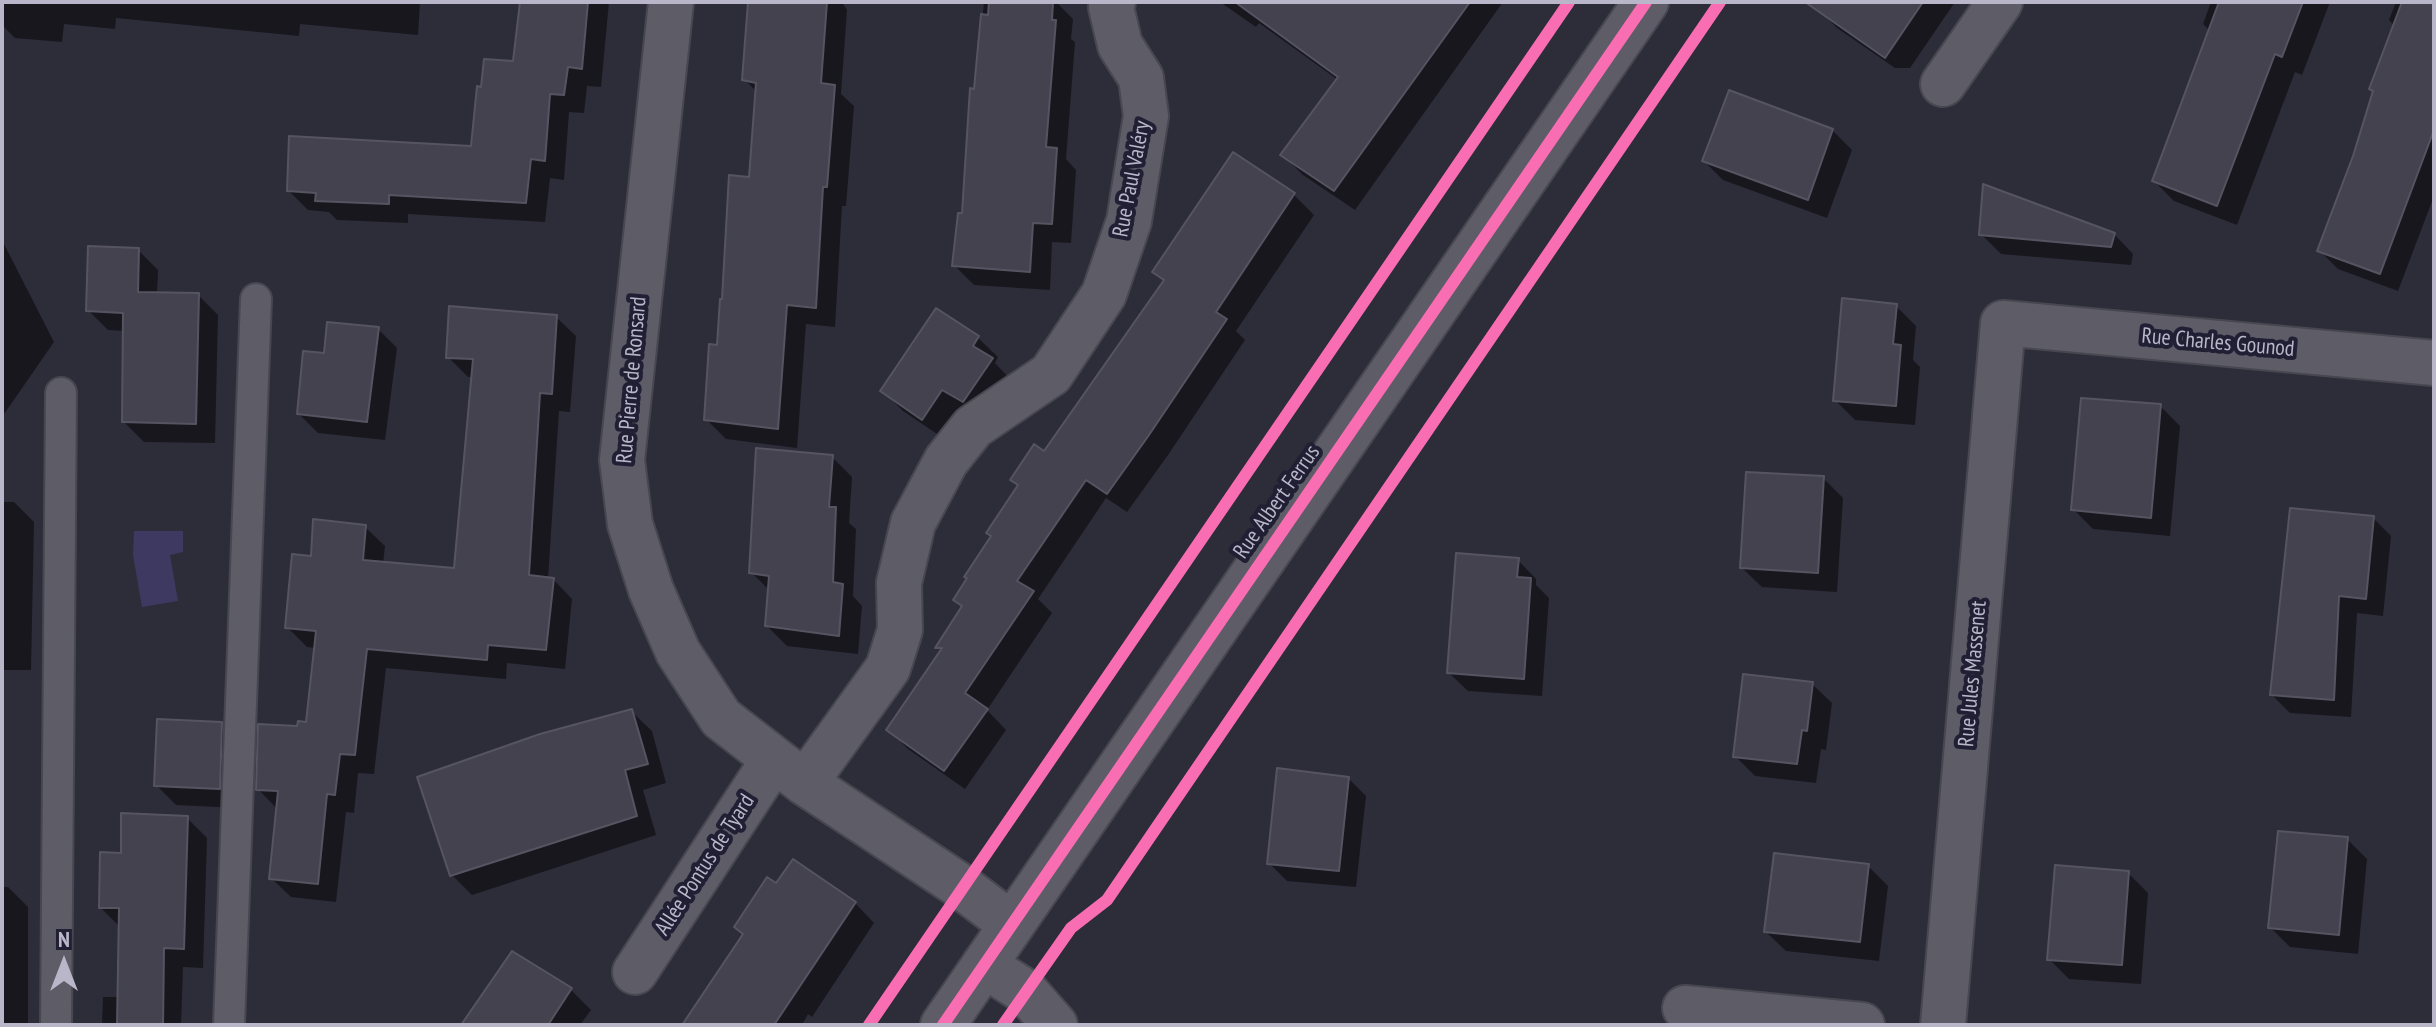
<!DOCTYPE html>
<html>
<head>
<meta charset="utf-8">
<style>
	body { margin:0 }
	#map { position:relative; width:2436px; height:1027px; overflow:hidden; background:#2d2c39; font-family:"PT Sans Narrow",sans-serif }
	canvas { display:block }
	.frame { position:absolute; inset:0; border:4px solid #b9b6c9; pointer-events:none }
	.north { position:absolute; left:24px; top:923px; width:80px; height:80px; -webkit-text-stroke:6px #211f34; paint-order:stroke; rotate:0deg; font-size:22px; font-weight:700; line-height:32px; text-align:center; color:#b9b6c9 }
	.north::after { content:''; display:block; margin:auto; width:28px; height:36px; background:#b9b6c9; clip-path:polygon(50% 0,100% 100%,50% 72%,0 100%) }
</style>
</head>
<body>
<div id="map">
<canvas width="2436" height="1027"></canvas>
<div class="frame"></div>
<div class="north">N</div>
</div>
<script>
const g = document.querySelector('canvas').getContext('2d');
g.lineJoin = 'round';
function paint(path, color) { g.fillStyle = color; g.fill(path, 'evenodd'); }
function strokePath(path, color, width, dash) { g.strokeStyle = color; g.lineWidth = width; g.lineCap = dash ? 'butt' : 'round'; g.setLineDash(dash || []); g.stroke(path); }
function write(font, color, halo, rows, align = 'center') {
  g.font = font + ' "PT Sans Narrow",sans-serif'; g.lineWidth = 8; g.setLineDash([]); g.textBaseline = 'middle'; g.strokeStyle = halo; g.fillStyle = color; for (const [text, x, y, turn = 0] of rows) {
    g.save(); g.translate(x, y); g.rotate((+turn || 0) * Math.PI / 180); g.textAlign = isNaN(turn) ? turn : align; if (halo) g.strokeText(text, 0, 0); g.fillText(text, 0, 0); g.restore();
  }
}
const water = new Path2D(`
	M134 531H183V552L170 555 178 601 142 607 133 555Z`);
const shadow = new Path2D(`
	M2 2H420L418 35 300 24 299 36 116 18 115 29 64 24 62 42 15 38 2 25Z
	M522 2H609L601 87 587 86 584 113 569 112 564 180 550 178 545 222 408 214V223L337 220 329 212 308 210 289 191 473 148 515 64Z
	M750 2H842L847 10 841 94 854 106 846 206H842L835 327 806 324 797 448 726 439 706 419 724 302 751 179 758 93 744 79Z
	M984 2H1056L1073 19 1071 39 1075 42 1066 159 1076 170 1071 243 1052 242 1050 290 974 285 954 265 964 215Z
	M1220 2H1503L1355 210 1303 175 1283 155 1338 80 1259 23 1256 27Z
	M1823 2H1955L1910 68H1895L1837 28 1818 9Z
	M2211 2H2330L2302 75 2295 72 2237 225 2174 201 2154 181 2210 31 2203 24Z
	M2396 2H2434V196L2398 291 2338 269 2320 251 2355 157 2395 26 2389 20Z
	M1832 130 1852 150 1827 218 1723 180 1704 161Z
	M1233 155 1294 195 1314 215 1236 331 1245 340 1168 455 1127 512 1106 498 1038 599 1052 613 987 710 1006 730 965 789 908 749 888 729 942 652 937 647 964 608 1045 454 1165 282 1154 271Z
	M1981 234H2114L2133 254 2131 265 2001 254Z
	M2 240 54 342 2 417Z
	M138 250 158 270 157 294 198 295 218 315 215 443 144 442 124 422 125 331 108 330 88 310Z
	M1896 306 1916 326 1913 360 1920 367 1915 425 1855 420 1835 400Z
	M556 317 576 336 570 412 559 411 548 579H553L572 599 565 669 507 663 506 679 386 668 374 774 358 773 354 813 346 812 336 902 291 897 271 878 278 810 258 789 299 728 308 724 316 648 307 647 287 627 312 559 365 527 385 546 383 564 456 570 474 377H468L448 357Z
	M378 329 397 348 385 440 318 433 299 414Z
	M978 338 998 357 995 363 1011 380 943 438 903 411 883 391Z
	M2160 406 2180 426 2170 536 2093 529 2073 509Z
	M832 457 852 477 849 523 856 529 853 596 862 606 858 654 787 646 767 626 770 591 751 572Z
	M1823 478 1843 498 1837 592 1762 587 1742 568Z
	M2 502H14L34 522 31 670H2Z
	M2373 518 2391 536 2383 616 2357 613 2351 717 2290 713 2272 695Z
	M1518 560 1536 579V585L1549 598 1542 696 1468 691 1449 673Z
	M1812 684 1832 703 1826 750 1821 749 1816 783 1755 776 1735 756Z
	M632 712 652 731 666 783 643 790 656 835 472 895 452 875Z
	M221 724 241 744 239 808 176 805 156 785Z
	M1348 778 1366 796 1356 887 1287 881 1269 863Z
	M187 818 207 838 203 968 183 967 181 1025H102L103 997H119L120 927 101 908 123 855Z
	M2347 839 2367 859 2358 954 2290 947 2270 927Z
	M1868 866 1888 886 1879 961 1786 951 1766 932Z
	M2128 873 2148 893 2141 984 2069 979 2049 959Z
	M776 886 855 903 874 923 812 1017 808 1014 802 1025H684Z
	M2 887H8L28 907V1025H2Z
	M512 953 571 990 591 1010 580 1025H464Z`);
const building = new Path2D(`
	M520 2H588L582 69 568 67 564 95 550 94 545 161 531 159 526 203 389 195V204L315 201 316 193 287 191 289 136 471 146 477 86 481 87 484 59 513 61Z
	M748 2H827L821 83 835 85 827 187H823L816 308 787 305 778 429 704 420 709 344 717 345 720 299H722L729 175 749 177 756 83 742 80Z
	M989 2H1053L1052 20H1056L1046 147 1057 148 1052 224 1033 223 1030 272 952 266 958 213H962L970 88 974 89 981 14 988 15Z
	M1235 2H1470L1334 191 1280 155 1338 77Z
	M1805 2H1923L1885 58Z
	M2219 2H2303L2282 57 2275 54 2217 206 2152 181Z
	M2402 2H2434V130L2380 274 2317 251 2353 156 2373 91 2369 89Z
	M1729 90 1833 129 1808 200 1702 161Z
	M1233 152 1295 193 1216 312 1227 319 1149 435 1107 494 1086 480 1017 581 1034 591 965 693 988 709 944 771 886 730 942 648H935L962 606 953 600 967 578 964 577 991 536 986 533 1018 485 1010 480 1034 444 1044 451 1164 280 1152 272Z
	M1983 184 2115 233 2111 247 1979 235Z
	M88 246 139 248 138 292 199 293 196 424 122 422 123 313 86 311Z
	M1842 298 1897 304 1893 344 1901 345 1896 406 1833 401Z
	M449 306 557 315 552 394 540 393 529 575 554 578 546 650 488 645 487 660 367 649 355 755 340 754 335 795 327 794 318 884 269 879 278 791 256 790 258 724 297 726 298 721 306 722 316 631 285 628 292 554 311 556 313 519 366 525 363 560 454 568 473 359 446 358Z
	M936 308 979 336 973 346 993 358 963 402 942 390 922 420 880 391Z
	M327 322 379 327 367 422 297 414 303 351 324 353Z
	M2081 398 2161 404 2151 518 2071 510Z
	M756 448 833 455 829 507H836L833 582 843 584 839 636 765 626 769 576 749 573Z
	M1746 472 1824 476 1818 573 1740 568Z
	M2290 508 2374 516 2366 599 2339 596 2334 700 2270 695Z
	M1456 553 1519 558 1517 577 1531 578 1524 679 1447 673Z
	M1743 674 1813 682 1807 731 1802 730 1797 764 1733 757Z
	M632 709 648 764 625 770 637 816 450 876 417 777 540 734Z
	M157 719 222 722 220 789 154 786Z
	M1277 768 1349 777 1339 871 1267 864Z
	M121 813 188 816 184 949 164 948 163 1025H117L119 908H99L100 852 121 853Z
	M2278 831 2348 837 2339 935 2268 928Z
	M1774 853 1869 864 1860 942 1764 932Z
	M793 859 856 902 774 1025H682L743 934 734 927 767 877 776 883Z
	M2055 865 2129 871 2122 965 2047 960Z
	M512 951 572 988 548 1025H461Z`);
const lane = new Path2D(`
	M56 1025 61 393
	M229 1025 256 299`);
const street = new Path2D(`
	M671 2 622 460 630 524 651 590 678 652 721 718 805 783 962 887 1011 924
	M1943 84 2000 2
	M805 783 888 668 900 630 899 583 913 523 946 461 973 427 1051 374 1104 294 1129 221 1146 116 1141 78 1120 45 1111 7 1113 2
	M984 965 1026 992 1055 1025
	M635 972 774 759
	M1685 1008 1862 1025
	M943 1025 1646 2
	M1943 1025 2003 323 2434 363`);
const cycleway = new Path2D(`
	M869 1025 1569 2
	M943 1025 1646 2
	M1003 1025 1071 928 1107 900 1720 2`);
const streetNames = [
	["Rue Paul Valéry",1132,179,-79],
	["Rue Charles Gounod",2218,343,5],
	["Rue Pierre de Ronsard",632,380,-85],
	["Rue Albert Ferrus",1277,502,-55],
	["Rue Jules Massenet",1973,674,-85],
	["Allée Pontus de Tyard",705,865,-57]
];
paint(water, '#3e3961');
paint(shadow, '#0007');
paint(building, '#43424e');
strokePath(building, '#565461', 2);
strokePath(lane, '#474750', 34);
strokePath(street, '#474750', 48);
strokePath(lane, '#5e5c67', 30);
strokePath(street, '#5e5c67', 44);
strokePath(cycleway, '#f96db3', 12);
write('22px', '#b9b6c9', '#211f34', streetNames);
</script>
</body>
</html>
